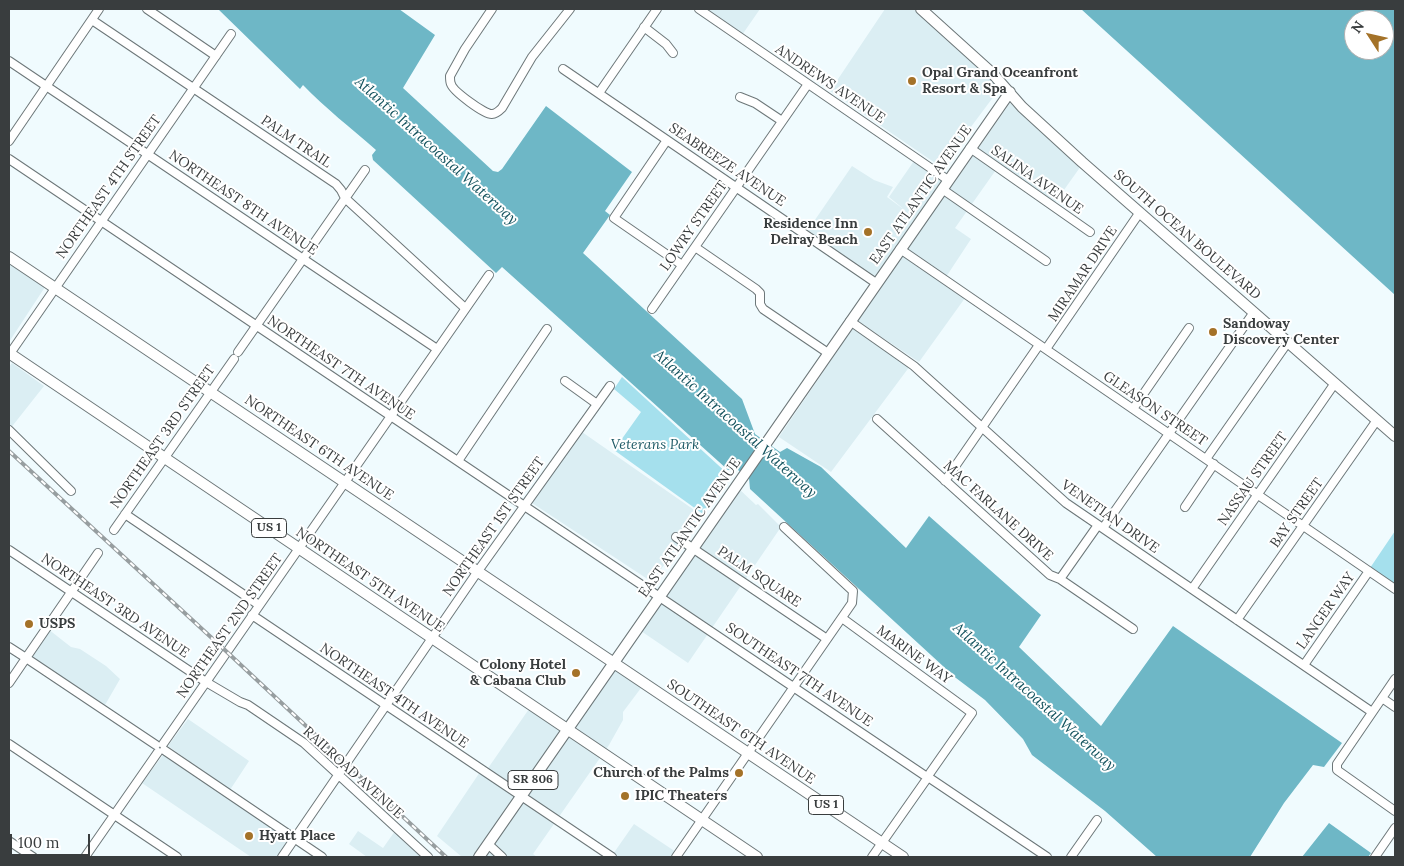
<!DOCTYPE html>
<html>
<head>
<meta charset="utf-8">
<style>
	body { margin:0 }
	#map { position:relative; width:1404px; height:866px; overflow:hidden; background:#f0fbfe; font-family:Lora,serif }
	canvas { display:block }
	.frame { position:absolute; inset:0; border:10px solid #393d3e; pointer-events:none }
	.north { position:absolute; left:1344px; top:10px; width:50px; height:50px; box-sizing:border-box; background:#fff; border:1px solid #b0b1b2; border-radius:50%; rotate:305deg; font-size:14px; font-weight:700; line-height:20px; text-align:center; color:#393d3e }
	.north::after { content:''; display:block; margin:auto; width:18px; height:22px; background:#a47228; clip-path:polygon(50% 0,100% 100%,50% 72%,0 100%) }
	.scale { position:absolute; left:10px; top:834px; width:80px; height:22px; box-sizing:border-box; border:2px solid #393d3e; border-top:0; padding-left:6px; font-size:15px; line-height:18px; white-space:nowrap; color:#393d3e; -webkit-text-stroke:4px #fff; paint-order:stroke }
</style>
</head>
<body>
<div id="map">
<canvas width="1404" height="866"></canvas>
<div class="frame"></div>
<div class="north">N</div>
<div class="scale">100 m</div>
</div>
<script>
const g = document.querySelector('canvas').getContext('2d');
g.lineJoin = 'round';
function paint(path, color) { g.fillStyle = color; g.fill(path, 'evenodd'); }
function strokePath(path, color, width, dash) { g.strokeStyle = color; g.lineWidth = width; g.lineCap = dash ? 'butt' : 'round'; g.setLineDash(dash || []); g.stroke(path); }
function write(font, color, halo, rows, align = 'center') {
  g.font = font + ' Lora,serif'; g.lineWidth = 4; g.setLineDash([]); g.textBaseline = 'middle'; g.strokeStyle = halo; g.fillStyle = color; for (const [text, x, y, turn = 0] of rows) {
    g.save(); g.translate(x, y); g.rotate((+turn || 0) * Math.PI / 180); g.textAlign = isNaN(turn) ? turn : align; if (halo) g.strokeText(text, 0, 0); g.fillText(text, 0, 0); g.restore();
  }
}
const built = new Path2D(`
	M705 9H760L742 35Z
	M885 9H914L1000 88 941 167 830 91Z
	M1010 103 1081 166 1054 204 998 167 955 228 971 239 946 277 907 250 925 224 916 217 894 249 965 298 919 362 856 320 882 285 808 230 852 166 874 180 893 187 887 197 906 211 889 197 914 161 952 186Z
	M9 264 45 287 9 342Z
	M853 328 910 366 831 472 779 437Z
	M12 363 44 386 10 429 9 427V367Z
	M582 432 700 514 652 582 532 503Z
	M738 488 756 505 758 504 781 527 688 663 641 631Z
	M48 629 71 647 80 649 106 666 120 679 105 705 30 656Z
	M615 669 641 688 623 712V720L609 745 533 854 537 857H483Z
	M529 709 557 727 559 730V734L475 857H462L437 836 480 772 484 774Z
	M188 719 249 761 230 790 168 746Z
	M163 755 290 839 278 857H251L142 783Z
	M400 824 433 857H367L349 844 358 831 383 848Z
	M634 824 676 852 673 857H617L613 854Z`);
const green = new Path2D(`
	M622 377 729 475 703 514 614 450 641 412 614 389Z
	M1395 531V585L1370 568Z`);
const water = new Path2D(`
	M218 9H399L435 35 403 88 493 171 498 172 502 169 546 106 632 172 605 211 610 215 583 253 742 399 755 434 780 452 787 448 821 467 906 548 929 516 1041 615 1019 647 1101 726 1173 626 1342 743 1324 767 1313 765 1284 803 1250 857H1157L1105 811 1032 755 1023 739 985 700 956 678 750 489 749 478 738 470H728L502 267 496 273 373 160 372 155 376 150C351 128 325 108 303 85L300 89Z
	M1081 9H1395V295ZM1354 20H1384V50H1354Z
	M1329 823 1371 853 1368 857H1302Z`);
const minor = new Path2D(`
	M147 9 216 56
	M492 9 465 49 450 76C450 79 450 82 451 84 453 91 485 115 492 114 496 114 499 111 502 108L532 57 570 9
	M699 9 948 180
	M92 20 336 184 341 190 345 198 465 308
	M644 27 666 44 673 53
	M9 61 437 349
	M563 69 876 283
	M599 93 657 9
	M740 97 755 103 782 121
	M667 140 614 218 682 265
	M9 141 99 9
	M970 148 1090 232
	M9 159 924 775
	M942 189 1046 261
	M695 247 756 289 760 293V304L763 309 828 353
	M900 249 1395 589
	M652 309 808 84
	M850 321 914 366 1066 503 1372 712
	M1046 349 1140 212
	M238 352 365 170
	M9 355 231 34
	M565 381 597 404
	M1133 409 1189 328
	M877 419 1050 575 1060 579 1133 629
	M9 430 71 491
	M1206 459 1288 342
	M458 461 547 329
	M945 481 1039 345
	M1185 507 1214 464
	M125 514 259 605
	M1103 528 1254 312
	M114 530 234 359
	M676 537 827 639
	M9 550 206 682 240 702 248 705 304 743 428 857
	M1060 579 1098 525
	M1192 589 1335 383
	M252 615 612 857
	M842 618 972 713 930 773
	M1237 620 1377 420
	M9 647 23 656
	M28 655 98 553
	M29 660 156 745
	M1304 665 1369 571
	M1395 679 1337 764V770L1395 811
	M9 683 24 661
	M1382 698 1395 707
	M9 744 177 857
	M163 744 489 275
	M164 750 322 857
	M931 779 1047 857
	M9 841 33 857
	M488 844 502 857
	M85 857 158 752
	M282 857 478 571 610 386
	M676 857 852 603 853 591 784 527
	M872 857 926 780
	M1071 857 1097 820
	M1375 857 1395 828`);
const major = new Path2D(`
	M921 9 993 74 1022 107 1082 162 1395 436
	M9 257 903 857
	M9 353 757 857
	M479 857 1010 92`);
const rail = new Path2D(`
	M9 451 227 652 446 857`);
const markers = [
	[912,81,5,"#a47228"],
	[868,232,5,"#a47228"],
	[1213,332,5,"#a47228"],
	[29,624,5,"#a47228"],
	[576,673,5,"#a47228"],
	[739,773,5,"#a47228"],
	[625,796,5,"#a47228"],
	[249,836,5,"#a47228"]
];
const shields = [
	[269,528,35],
	[533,780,50],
	[826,805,35]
];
const shieldNames = [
	["US 1",269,528],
	["SR 806",533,780],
	["US 1",826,805]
];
const poiNames = [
	["Opal Grand Oceanfront",922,73],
	["Resort & Spa",922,89],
	["Residence Inn",858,224,"right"],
	["Delray Beach",858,240,"right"],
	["Sandoway",1223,324],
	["Discovery Center",1223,340],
	["USPS",39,624],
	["Colony Hotel",566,665,"right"],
	["& Cabana Club",566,681,"right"],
	["Church of the Palms",729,773,"right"],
	["IPIC Theaters",635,796],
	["Hyatt Place",259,836]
];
const streetNames = [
	["ANDREWS AVENUE",830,84,34],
	["PALM TRAIL",296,142,34],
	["SEABREEZE AVENUE",727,165,34],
	["SALINA AVENUE",1037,180,35],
	["NORTHEAST 4TH STREET",109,187,-55],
	["EAST ATLANTIC AVENUE",921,195,-55],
	["NORTHEAST 8TH AVENUE",243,203,34],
	["LOWRY STREET",694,226,-55],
	["SOUTH OCEAN BOULEVARD",1187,235,41],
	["MIRAMAR DRIVE",1083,274,-56],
	["NORTHEAST 7TH AVENUE",341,368,34],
	["GLEASON STREET",1155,409,34],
	["NORTHEAST 3RD STREET",163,437,-55],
	["NORTHEAST 6TH AVENUE",319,448,34],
	["NASSAU STREET",1253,479,-55],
	["MAC FARLANE DRIVE",998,511,42],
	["BAY STREET",1297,513,-55],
	["VENETIAN DRIVE",1110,517,35],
	["NORTHEAST 1ST STREET",494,527,-55],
	["EAST ATLANTIC AVENUE",690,528,-55],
	["PALM SQUARE",759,577,34],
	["NORTHEAST 5TH AVENUE",370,580,34],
	["NORTHEAST 3RD AVENUE",115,606,34],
	["LANGER WAY",1326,611,-55],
	["NORTHEAST 2ND STREET",230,626,-55],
	["MARINE WAY",914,655,36],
	["SOUTHEAST 7TH AVENUE",799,675,34],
	["NORTHEAST 4TH AVENUE",394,696,34],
	["SOUTHEAST 6TH AVENUE",741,732,34],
	["RAILROAD AVENUE",353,773,42]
];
const parkNames = [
	["Veterans Park",655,445]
];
const waterNames = [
	["Atlantic Intracoastal Waterway",436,151,42],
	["Atlantic Intracoastal Waterway",735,424,42],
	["Atlantic Intracoastal Waterway",1034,697,42]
];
paint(built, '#dbeef3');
paint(green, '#a5e0ed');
paint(water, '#6eb7c6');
strokePath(minor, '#6d7779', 10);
strokePath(major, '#6d7779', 12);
strokePath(minor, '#fff', 8);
strokePath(major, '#fff', 10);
strokePath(rail, '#979ea0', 4);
strokePath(rail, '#fff', 2, [5.5]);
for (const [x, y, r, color] of markers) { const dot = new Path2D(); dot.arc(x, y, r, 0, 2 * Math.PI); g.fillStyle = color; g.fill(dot); strokePath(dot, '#fff', 2); }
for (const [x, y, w] of shields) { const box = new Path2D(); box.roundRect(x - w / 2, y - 9.5, w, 19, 4); g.fillStyle = '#fff'; g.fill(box); strokePath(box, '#393d3e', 1); }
write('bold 12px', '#393d3e', null, shieldNames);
write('bold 14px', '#393d3e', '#fff', poiNames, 'left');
write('14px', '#393d3e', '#fff', streetNames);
write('italic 14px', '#1f5b67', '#fff', parkNames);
write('italic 15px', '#14535e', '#fff', waterNames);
</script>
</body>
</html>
